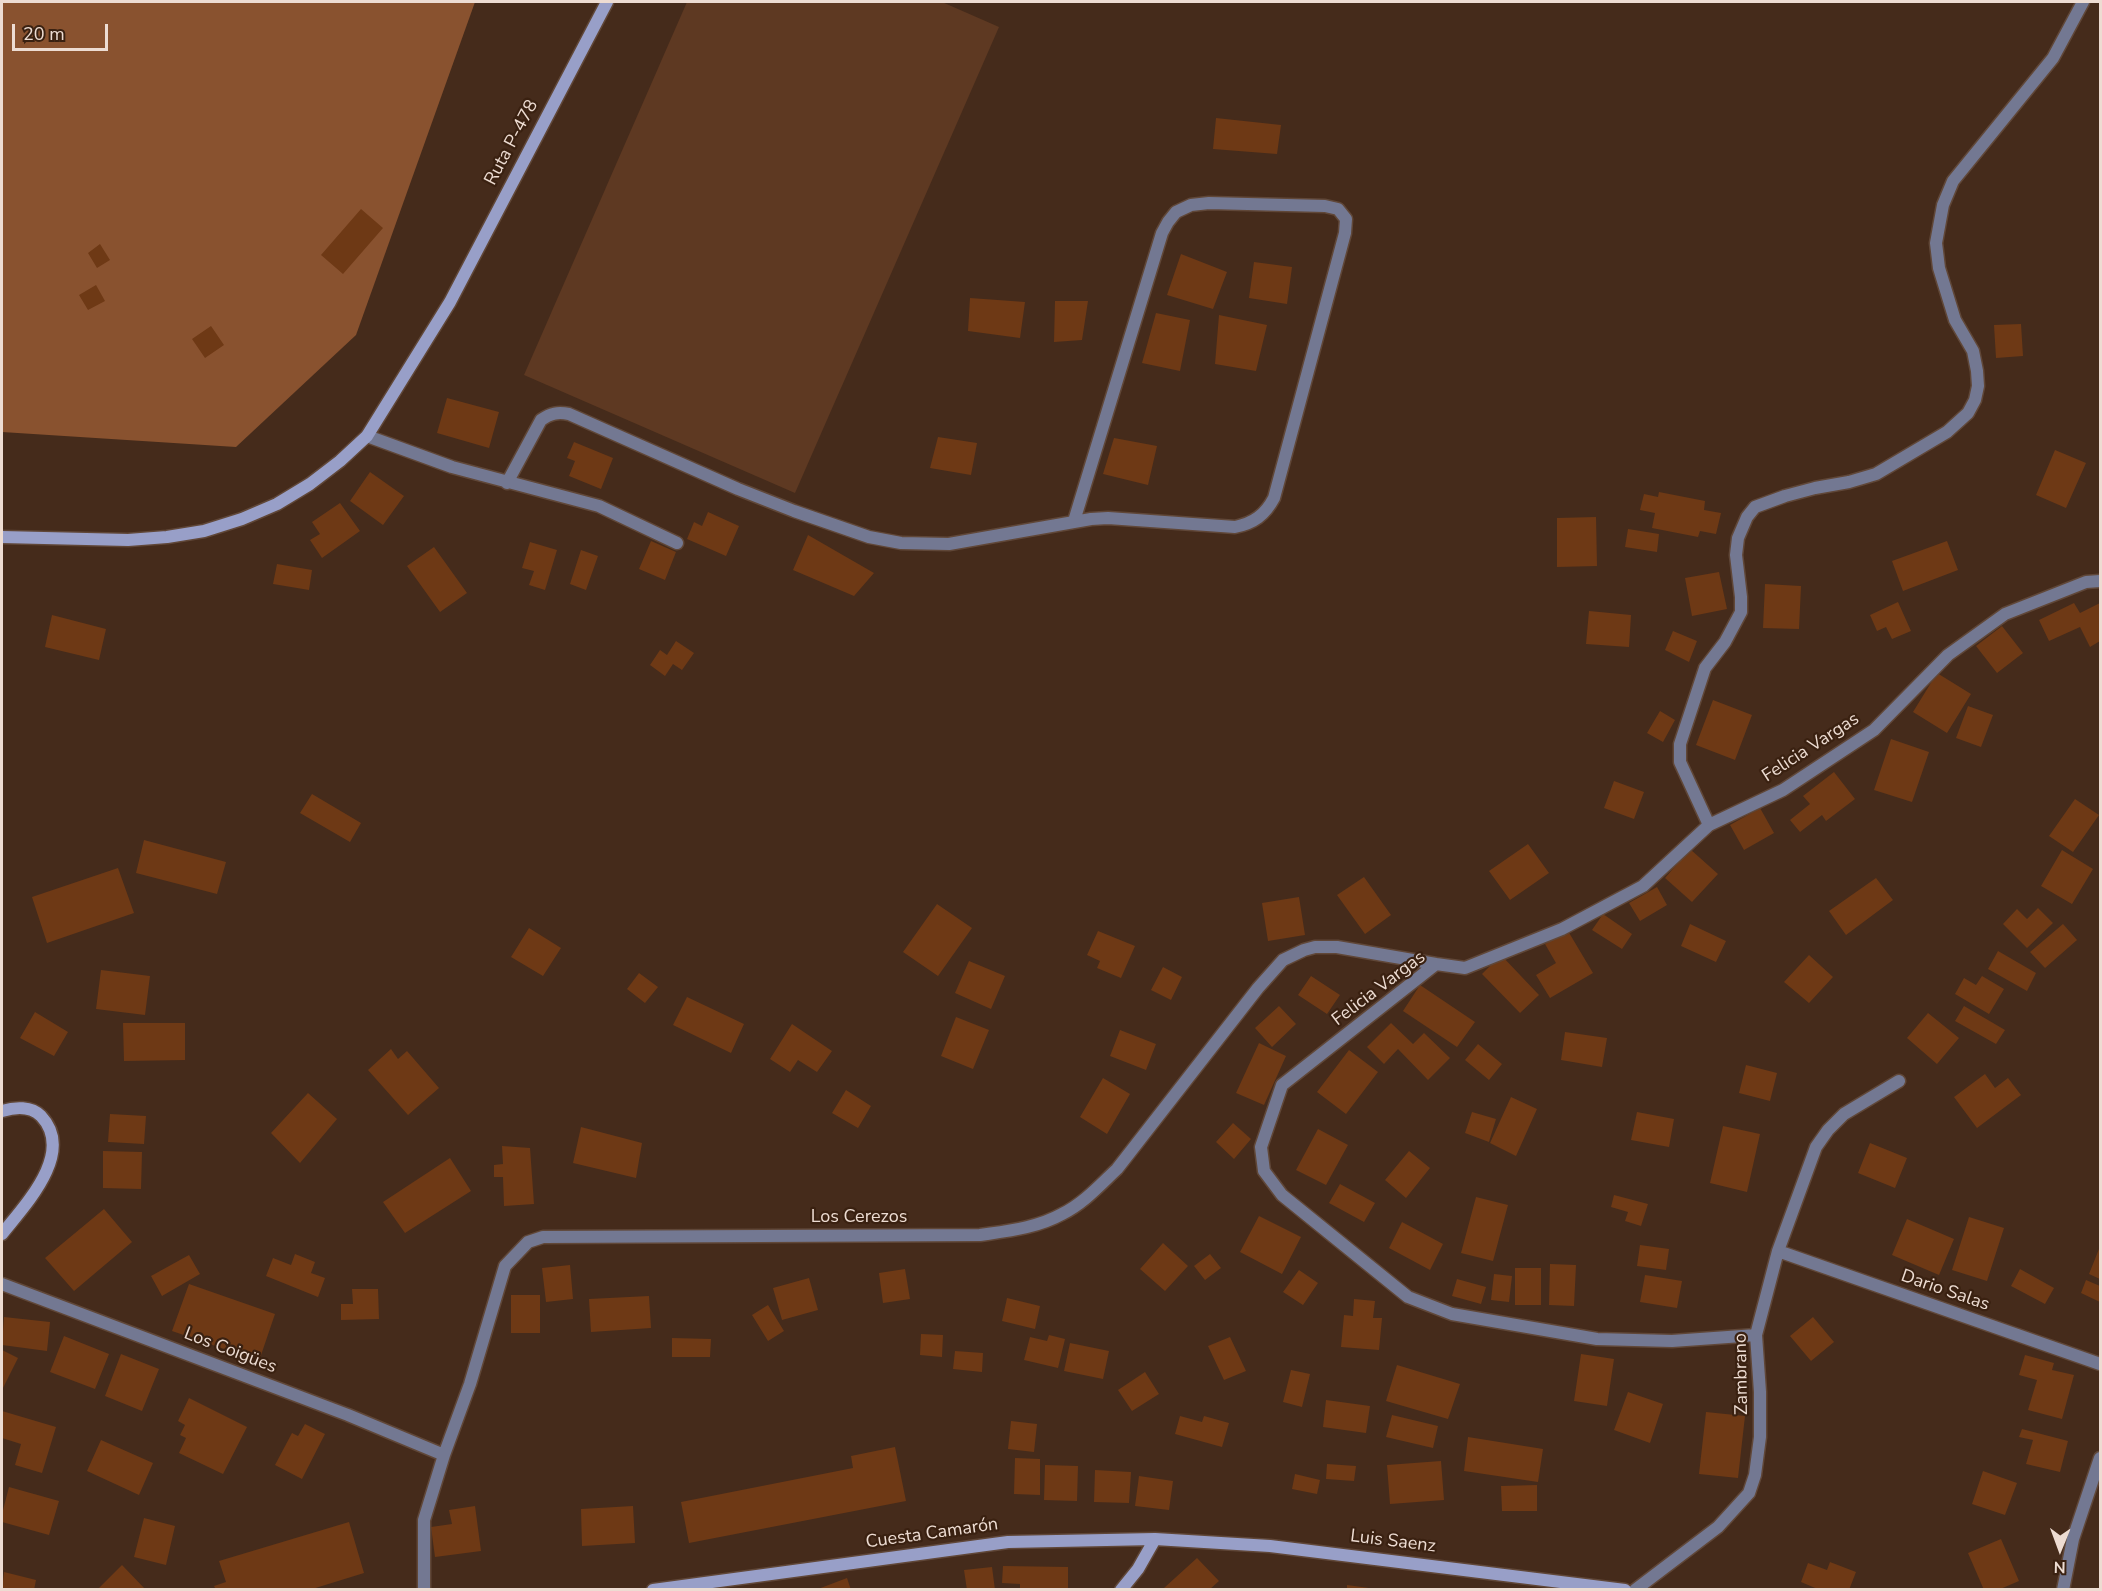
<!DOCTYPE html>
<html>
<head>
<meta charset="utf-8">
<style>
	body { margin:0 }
	#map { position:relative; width:2102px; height:1591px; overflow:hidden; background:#452b1b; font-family:"Nunito Sans",sans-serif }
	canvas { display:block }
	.frame { position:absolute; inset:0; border:3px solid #eddcd2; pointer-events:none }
	.north { position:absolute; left:2030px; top:1519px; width:60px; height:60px; -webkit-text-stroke:4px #3a2111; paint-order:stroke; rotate:181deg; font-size:16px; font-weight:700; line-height:24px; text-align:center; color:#eddcd2 }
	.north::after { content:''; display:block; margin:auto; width:21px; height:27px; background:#eddcd2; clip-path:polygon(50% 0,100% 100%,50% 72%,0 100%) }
	.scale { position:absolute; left:12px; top:24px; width:96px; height:27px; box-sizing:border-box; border:3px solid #eddcd2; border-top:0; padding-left:8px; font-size:18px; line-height:21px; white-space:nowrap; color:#eddcd2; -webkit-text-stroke:4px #3a2111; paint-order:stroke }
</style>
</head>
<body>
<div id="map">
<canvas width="2102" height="1591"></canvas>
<div class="frame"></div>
<div class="north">N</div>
<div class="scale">20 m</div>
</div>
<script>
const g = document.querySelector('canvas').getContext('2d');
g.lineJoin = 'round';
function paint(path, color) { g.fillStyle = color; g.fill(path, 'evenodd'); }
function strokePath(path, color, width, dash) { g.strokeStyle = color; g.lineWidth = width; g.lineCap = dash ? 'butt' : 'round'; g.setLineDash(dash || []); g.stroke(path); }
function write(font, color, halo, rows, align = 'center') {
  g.font = font + ' "Nunito Sans",sans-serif'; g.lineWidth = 4.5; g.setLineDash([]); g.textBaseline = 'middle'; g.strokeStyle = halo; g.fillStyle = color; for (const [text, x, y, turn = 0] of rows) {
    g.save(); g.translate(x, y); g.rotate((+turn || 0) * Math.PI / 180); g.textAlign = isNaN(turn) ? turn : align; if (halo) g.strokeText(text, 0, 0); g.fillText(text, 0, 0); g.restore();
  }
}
const green = new Path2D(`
	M687 2H942L999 27 795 493 524 375Z`);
const forest = new Path2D(`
	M2 2H475L356 335 236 447 2 432Z`);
const building = new Path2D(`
	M1216 118 1281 125 1277 154 1213 149Z
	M361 209 383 228 343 274 321 255Z
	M100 244 110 260 97 268 88 253Z
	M1181 254 1227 272 1213 309 1167 295Z
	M1254 262 1292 267 1287 304 1249 298Z
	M96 285 105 301 88 310 79 295Z
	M970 298 1025 302 1020 338 968 331Z
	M1055 301H1088L1082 340 1054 342Z
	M1156 313 1190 320 1180 371 1142 363Z
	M1219 315 1267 325 1256 371 1215 364Z
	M2021 324 2023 356 1996 358 1994 325Z
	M211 326 224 345 205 358 192 339Z
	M447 398 499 412 489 448 437 433Z
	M938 437 977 443 971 475 930 468Z
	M1114 438 1157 446 1148 485 1103 474Z
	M574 442 613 458 601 489 569 476 575 461 567 458Z
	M2055 450 2086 463 2066 508 2036 495Z
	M370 472 404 496 383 525 350 501Z
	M1659 492 1705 501 1704 510 1721 513 1716 534 1700 531 1698 537 1652 528 1655 513 1640 510 1644 494 1658 497Z
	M340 503 360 531 322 558 310 540 320 534 312 522Z
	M708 512 739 526 726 556 687 539 694 522 702 526Z
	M1596 517 1597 566 1557 567V518Z
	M1628 529 1659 534 1657 552 1625 547Z
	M808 535 874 573 854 596 793 570Z
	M651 541 676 552 665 580 639 569Z
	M1947 541 1958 570 1903 591 1892 561Z
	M530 542 557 550 545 590 529 585 534 571 522 568Z
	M434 547 467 593 440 612 407 566Z
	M581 550 598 556 586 590 570 584Z
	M277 564 312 570 309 590 273 584Z
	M1719 572 1727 609 1692 616 1685 578Z
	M1765 584 1801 586 1799 629 1763 628Z
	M1898 602 1911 631 1892 639 1886 627 1877 631 1870 615Z
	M2074 603 2080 613 2100 603V641L2090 647 2080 627 2049 641 2039 620Z
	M1589 611 1631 615 1629 647 1586 644Z
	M52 615 106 629 99 660 45 647Z
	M2002 626 2023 653 1997 673 1976 646Z
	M1673 631 1697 641 1689 662 1665 650Z
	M676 641 694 653 682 670 673 664 665 676 650 665 660 650 667 655Z
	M1937 673 1971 694 1947 733 1913 712Z
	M1713 700 1752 715 1735 760 1696 745Z
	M1968 706 1993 715 1981 747 1956 738Z
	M1660 711 1675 720 1663 742 1647 733Z
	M1891 739 1929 752 1912 802 1874 790Z
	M1834 772 1855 799 1826 821 1822 815 1800 832 1790 820 1810 804 1803 796Z
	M1614 781 1644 792 1634 819 1604 808Z
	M312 794 361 823 350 842 300 813Z
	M2075 799 2099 815 2073 852 2049 836Z
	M1760 808 1774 833 1744 850 1730 825Z
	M144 840 226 862 217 894 136 873Z
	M1528 844 1549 873 1510 900 1489 871Z
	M1690 849 1718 874 1692 902 1665 878Z
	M2062 850 2093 869 2072 904 2041 886Z
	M118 868 134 913 47 943 32 897Z
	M1364 877 1391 915 1365 934 1337 895Z
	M1876 878 1893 900 1846 935 1829 911Z
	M1657 887 1667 905 1640 921 1629 903Z
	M1299 897 1305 935 1268 941 1262 903Z
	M937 904 972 928 938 976 903 952Z
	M2038 908 2053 923 2027 948 2003 924 2017 909 2027 919Z
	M1603 914 1632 934 1622 949 1592 930Z
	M1690 924 1726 941 1716 962 1681 946Z
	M2063 924 2077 940 2045 968 2030 952Z
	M529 928 561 948 543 976 511 957Z
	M1098 931 1135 946 1121 978 1097 968 1100 961 1087 955Z
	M1568 931 1593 973 1550 998 1536 975 1556 963 1545 944Z
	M1998 951 2036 973 2027 991 1988 969Z
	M1501 955 1539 995 1520 1013 1482 974Z
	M1809 955 1833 977 1809 1003 1784 982Z
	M969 961 1005 976 991 1009 955 993Z
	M1163 967 1182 977 1171 1000 1151 990Z
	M101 970 150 976 145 1015 96 1009Z
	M639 973 658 987 645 1003 627 989Z
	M1311 976 1340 995 1327 1014 1298 995Z
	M1982 976 2004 989 1989 1014 1955 994 1964 978 1976 985Z
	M1420 985 1475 1022 1457 1047 1403 1011Z
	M687 997 744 1024 731 1053 673 1025Z
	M1279 1006 1296 1024 1272 1047 1255 1028Z
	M1964 1006 2005 1030 1996 1044 1955 1021Z
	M35 1012 68 1032 54 1056 20 1038Z
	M1928 1013 1959 1038 1937 1064 1907 1038Z
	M956 1017 989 1030 973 1069 941 1056Z
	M123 1023H185V1060L124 1061Z
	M1391 1023 1413 1044 1424 1033 1450 1058 1428 1080 1398 1049 1384 1064 1367 1047Z
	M792 1024 832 1051 817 1072 798 1060 790 1072 770 1059Z
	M1120 1030 1156 1044 1146 1070 1110 1056Z
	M1565 1032 1607 1038 1602 1067 1561 1060Z
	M1259 1043 1286 1056 1264 1105 1236 1093Z
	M1478 1044 1502 1064 1489 1080 1465 1060Z
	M391 1049 398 1059 407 1051 439 1088 408 1115 368 1070Z
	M1349 1050 1378 1072 1346 1114 1317 1092Z
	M1746 1065 1777 1073 1770 1101 1739 1093Z
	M1985 1074 1995 1088 2008 1078 2021 1095 1977 1128 1954 1097Z
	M1103 1078 1130 1094 1107 1134 1080 1117Z
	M846 1090 871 1106 858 1128 832 1113Z
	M308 1093 337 1119 300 1163 271 1133Z
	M1511 1097 1537 1109 1516 1156 1490 1143Z
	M1472 1112 1496 1119 1489 1142 1465 1133Z
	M1637 1112 1674 1119 1669 1147 1631 1140Z
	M110 1114 146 1116 144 1144 108 1142Z
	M1233 1123 1251 1139 1234 1159 1216 1142Z
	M1723 1126 1760 1134 1747 1192 1710 1183Z
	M581 1127 642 1143 636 1178 573 1163Z
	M1318 1129 1348 1145 1326 1185 1296 1170Z
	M1870 1143 1907 1158 1895 1188 1858 1173Z
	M502 1146 530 1148 534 1204 504 1206 503 1177H494V1165L503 1164Z
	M103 1151 142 1152 141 1189 103 1188Z
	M1409 1151 1430 1168 1406 1198 1385 1180Z
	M450 1158 471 1191 405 1233 383 1202Z
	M1340 1184 1375 1203 1364 1222 1329 1203Z
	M1614 1195 1648 1204 1641 1226 1625 1221 1628 1212 1611 1207Z
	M1476 1197 1508 1205 1493 1261 1461 1253Z
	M104 1209 132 1242 74 1291 45 1258Z
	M1259 1216 1301 1237 1282 1274 1240 1252Z
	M1969 1217 2004 1228 1987 1281 1952 1270Z
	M1907 1219 1954 1239 1939 1275 1892 1255Z
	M1402 1222 1443 1244 1430 1270 1389 1248Z
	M1163 1243 1188 1266 1165 1291 1140 1269Z
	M1640 1245 1669 1249 1666 1270 1637 1266Z
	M2099 1249 2100 1250V1279L2089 1274Z
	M295 1254 315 1262 311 1273 325 1278 318 1297 266 1276 273 1258 291 1265Z
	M1210 1254 1221 1268 1205 1280 1194 1266Z
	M189 1255 200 1274 162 1296 151 1276Z
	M1550 1264 1576 1265 1574 1306 1549 1305Z
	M570 1265 573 1299 546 1302 542 1268Z
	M1515 1268H1541V1305H1515Z
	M905 1269 910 1299 883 1303 879 1273Z
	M2020 1269 2054 1288 2045 1304 2011 1286Z
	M1299 1270 1318 1283 1303 1305 1283 1292Z
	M1494 1274 1512 1276 1509 1302 1491 1300Z
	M1645 1275 1682 1281 1677 1308 1640 1302Z
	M809 1278 818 1310 782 1320 773 1288Z
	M1457 1279 1486 1287 1481 1304 1452 1296Z
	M2086 1280 2100 1286V1302L2081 1293Z
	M189 1284 275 1314 259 1361 172 1331Z
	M352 1289H378L379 1319 341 1320V1304H353Z
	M511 1295H540V1333H511Z
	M649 1296 651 1328 591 1332 589 1299Z
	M1007 1298 1040 1306 1035 1329 1002 1321Z
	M1354 1299 1375 1301 1373 1318H1382L1379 1350 1341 1347 1344 1315 1353 1316Z
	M768 1305 784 1331 768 1341 752 1315Z
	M4 1317 50 1322 47 1351 2 1345Z
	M1813 1317 1834 1342 1811 1361 1790 1336Z
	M921 1334 943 1335 942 1357 920 1355Z
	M1049 1335 1065 1339 1058 1368 1024 1360 1030 1337 1047 1341Z
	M64 1336 109 1354 95 1389 50 1372Z
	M1230 1337 1246 1371 1224 1380 1208 1346Z
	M672 1338 711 1339 710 1357H672Z
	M1070 1343 1109 1351 1103 1379 1064 1371Z
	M2 1350 18 1358 3 1388 2 1387Z
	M955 1351 983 1353 982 1372 953 1369Z
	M121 1354 159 1369 142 1411 105 1396Z
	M1581 1354 1614 1359 1607 1406 1574 1401Z
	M2025 1355 2054 1363 2052 1370 2074 1375 2062 1419 2028 1410 2037 1380 2019 1375Z
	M1397 1365 1460 1384 1448 1419 1386 1401Z
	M1291 1370 1310 1374 1302 1407 1283 1402Z
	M1145 1372 1159 1394 1132 1411 1118 1390Z
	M1628 1392 1663 1404 1650 1443 1614 1430Z
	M189 1398 247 1427 223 1474 179 1453 186 1438 180 1435 185 1425 178 1421Z
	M1326 1400 1370 1406 1366 1433 1323 1427Z
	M2 1411 56 1427 42 1473 15 1465 21 1444 2 1438Z
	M1706 1412 1745 1416 1738 1478 1699 1474Z
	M1392 1415 1438 1426 1433 1448 1386 1437Z
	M1180 1416 1202 1422 1204 1416 1229 1423 1222 1447 1175 1434Z
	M1011 1421 1037 1424 1034 1452 1008 1449Z
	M305 1424 325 1434 302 1479 275 1465 292 1433 298 1436Z
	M2022 1429 2068 1441 2060 1472 2026 1464 2033 1440 2019 1437Z
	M1468 1437 1543 1449 1538 1482 1464 1471Z
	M101 1440 153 1463 139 1495 87 1471Z
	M895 1447 906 1501 689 1543 681 1502 853 1468 851 1456Z
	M1015 1458 1040 1459V1495L1014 1494Z
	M1441 1461 1444 1500 1390 1504 1387 1465Z
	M1327 1464 1356 1466 1354 1481 1326 1479Z
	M1045 1465 1078 1466 1077 1501 1044 1500Z
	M1095 1470 1131 1472 1129 1503 1094 1502Z
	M1983 1471 2017 1483 2005 1515 1972 1504Z
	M1295 1474 1320 1480 1317 1494 1292 1489Z
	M1139 1476 1173 1481 1169 1510 1135 1506Z
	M1537 1485V1511H1502L1501 1486Z
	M9 1487 59 1501 49 1535 2 1522V1514Z
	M475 1506 481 1551 435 1557 431 1527 452 1524 449 1510Z
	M633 1506 635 1543 582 1546 581 1509Z
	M144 1518 175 1526 166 1565 134 1557Z
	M349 1522 364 1573 309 1590H216L214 1586 226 1582 219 1561Z
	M2001 1539 2019 1581 1998 1590H1984L1968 1553Z
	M1197 1558 1219 1581 1209 1590H1165L1164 1588Z
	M1830 1562 1856 1572 1849 1590H1820L1801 1582 1808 1563 1827 1570Z
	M122 1565 146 1590H97Z
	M1003 1566 1068 1567V1590H1020V1584L1002 1583Z
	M992 1567 995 1590H967L964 1570Z
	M4 1572 36 1580 34 1590H2Z
	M847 1578 851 1590H818V1589Z
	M1347 1585 1369 1588V1590H1347Z`);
const street = new Path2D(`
	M367 436 452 467 599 506 677 543
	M507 483 541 420C551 413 558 412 569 414L738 489 794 511 869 537 901 543 949 544 1091 519 1108 518 1235 527C1254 523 1265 515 1274 498L1345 233 1346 219 1338 209 1325 206 1209 203 1191 205 1176 212 1168 222 1162 233 1074 521
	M1709 825 1680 762V744L1705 668 1725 642 1741 612V597L1736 555 1738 538 1747 517 1755 507 1785 496 1815 488 1849 482 1876 474 1947 432 1968 413 1975 400 1978 386 1977 371 1973 351 1955 320 1939 268 1936 243 1943 205 1953 181 2053 58 2083 2
	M1778 1251 2100 1364
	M2 1284 348 1415 444 1455
	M1756 1335 1672 1341 1597 1339 1452 1314 1408 1297 1282 1195 1264 1171 1261 1147 1282 1085 1436 964 1465 968 1562 929 1643 886 1709 825 1783 790 1874 730 1948 655 2005 614 2086 582 2100 581
	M424 1590V1520L444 1455 470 1384 505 1266 528 1242 543 1237 980 1235C1007 1231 1037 1228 1062 1214 1083 1204 1100 1185 1117 1169L1258 988 1283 960 1304 950 1315 947H1337L1436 964
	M1635 1590 1718 1527 1749 1493 1755 1475 1760 1437V1392L1756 1335 1778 1251 1816 1147 1828 1130 1844 1114 1899 1081
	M2063 1590 2073 1539 2100 1458`);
const secondary = new Path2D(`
	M2 537 128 540 167 537 204 531 242 519 277 504 310 484 340 461 367 436 450 302 607 2
	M2 1111C15 1107 31 1106 41 1116 76 1153 24 1206 2 1234
	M653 1590 1008 1542 1155 1539 1270 1546 1625 1590
	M1121 1590 1138 1569 1155 1539`);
const streetNames = [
	["Ruta P-478",512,143,-62],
	["Felicia Vargas",1811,748,-33],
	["Felicia Vargas",1379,989,-37],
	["Los Cerezos",859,1218],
	["Dario Salas",1945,1291,19],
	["Los Coigües",230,1351,21],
	["Zambrano",1742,1374,-91],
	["Cuesta Camarón",932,1534,-8],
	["Luis Saenz",1393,1542,7]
];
paint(green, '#5e3922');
paint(forest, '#89522f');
paint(building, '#6e3915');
strokePath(street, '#604738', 15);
strokePath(secondary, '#604738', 15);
strokePath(street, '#737892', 12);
strokePath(secondary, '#989fc8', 12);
write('18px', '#eddcd2', '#3a2111', streetNames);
</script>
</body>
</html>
